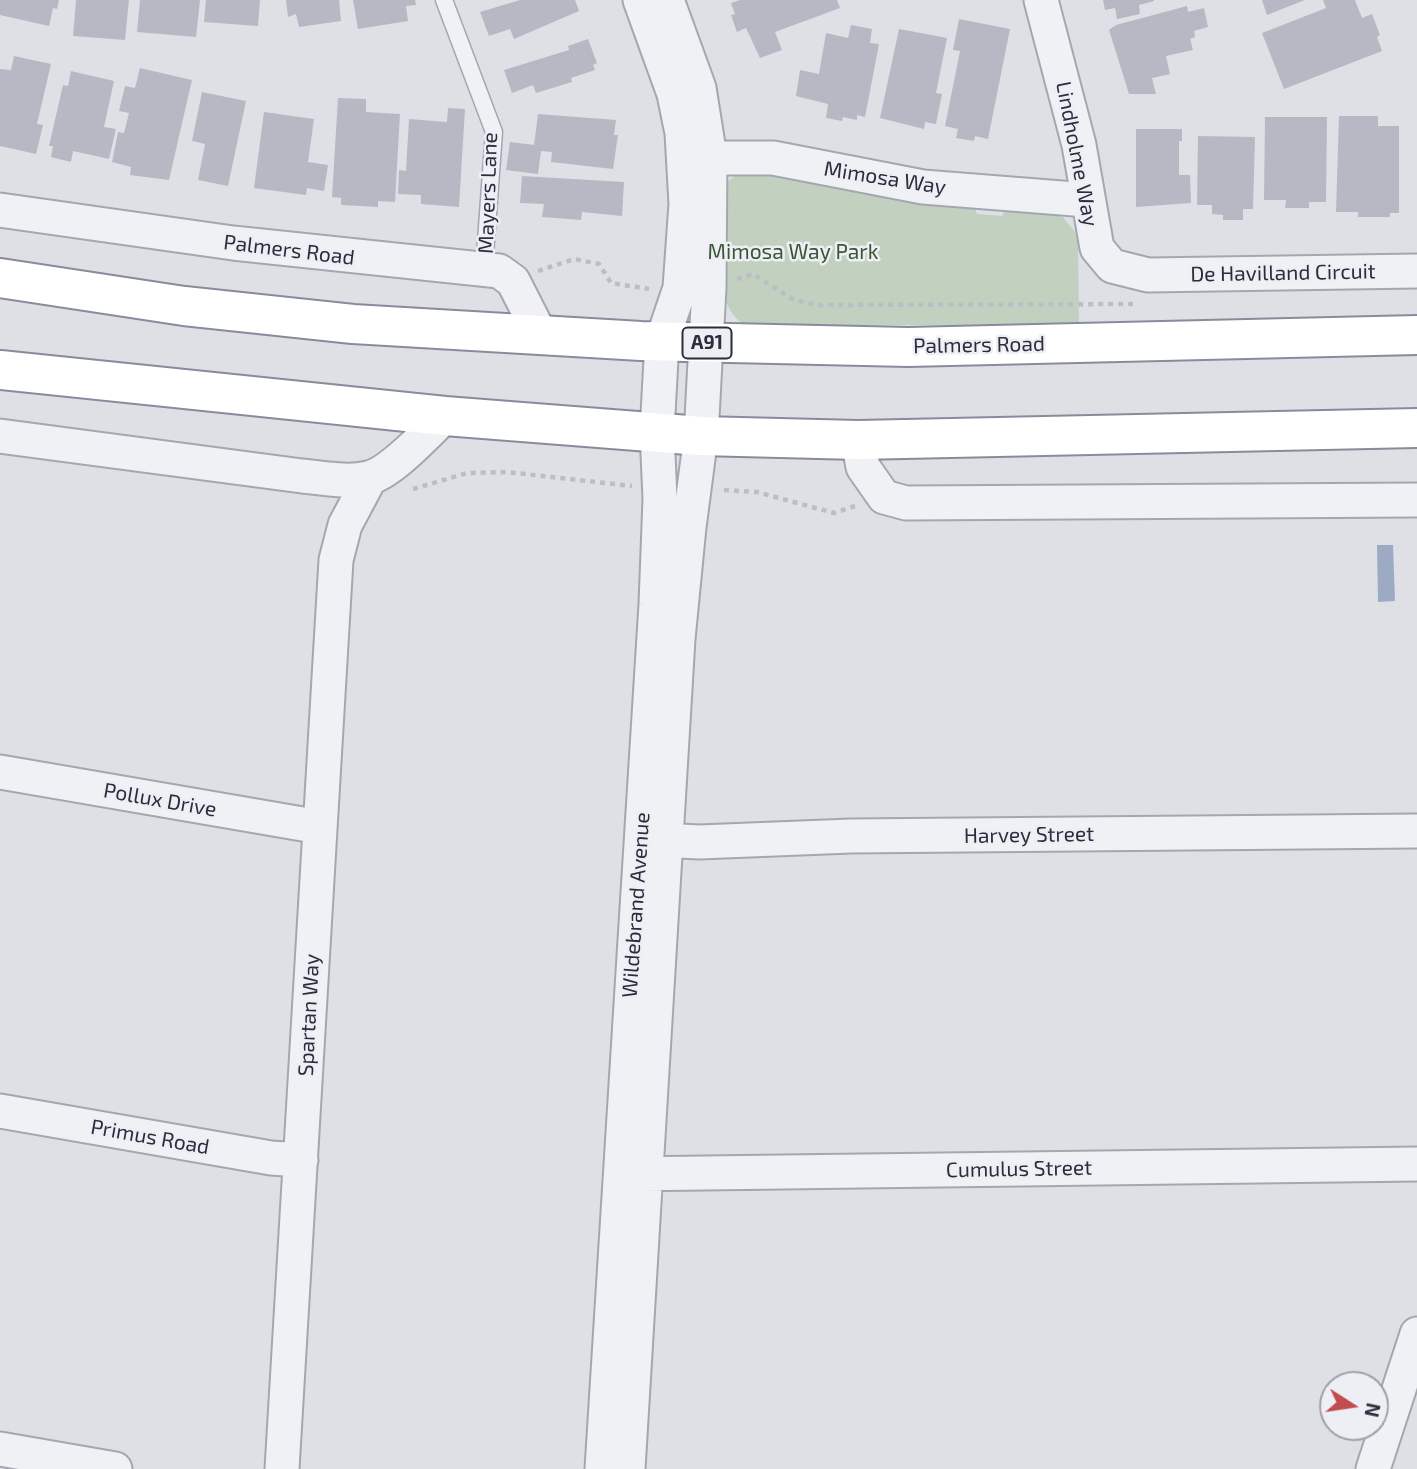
<!DOCTYPE html>
<html>
<head>
<meta charset="utf-8">
<style>
	body { margin:0 }
	#map { position:relative; width:1417px; height:1469px; overflow:hidden; background:#dee0e6; font-family:"Exo 2",sans-serif }
	canvas { display:block }
	.north { position:absolute; left:1319px; top:1371px; width:70px; height:70px; box-sizing:border-box; background:#edeff4; border:2px solid #9fa1aa; border-radius:50%; rotate:102deg; font-size:19px; font-weight:700; line-height:28px; text-align:center; color:#292d3c }
	.north::after { content:''; display:block; margin:auto; width:24px; height:32px; background:#c34c50; clip-path:polygon(50% 0,100% 100%,50% 72%,0 100%) }
</style>
</head>
<body>
<div id="map">
<canvas width="1417" height="1469"></canvas>
<div class="north">N</div>
</div>
<script>
const g = document.querySelector('canvas').getContext('2d');
g.lineJoin = 'round';
function paint(path, color) { g.fillStyle = color; g.fill(path, 'evenodd'); }
function strokePath(path, color, width, dash) { g.strokeStyle = color; g.lineWidth = width; g.lineCap = dash ? 'butt' : 'round'; g.setLineDash(dash || []); g.stroke(path); }
function write(font, color, halo, rows, align = 'center') {
  g.font = font + ' "Exo 2",sans-serif'; g.lineWidth = 5; g.setLineDash([]); g.textBaseline = 'middle'; g.strokeStyle = halo; g.fillStyle = color; for (const [text, x, y, turn = 0] of rows) {
    g.save(); g.translate(x, y); g.rotate((+turn || 0) * Math.PI / 180); g.textAlign = isNaN(turn) ? turn : align; if (halo) g.strokeText(text, 0, 0); g.fillText(text, 0, 0); g.restore();
  }
}
const green = new Path2D(`
	M753 170 974 206 977 214 1002 216 1006 208 1063 217 1075 232 1078 242 1079 325H746C706 306 724 221 726 183L738 173Z`);
const water = new Path2D(`
	M1377 545H1393L1395 601 1378 602Z`);
const building = new Path2D(`
	M0 0H59L57 9 53 8 49 26 0 15Z
	M76 0H129L125 40 73 36Z
	M140 0H200L196 37 137 32Z
	M206 0H260L258 26 204 22Z
	M286 0H339L341 21 299 27 296 14 288 17Z
	M353 0H415L416 5 406 6 408 21 358 29Z
	M520 0H575L579 11 514 39 510 29 489 36 480 12Z
	M740 0H837L840 8 775 32 782 50 760 58 746 28 737 32 731 15 735 14 731 3Z
	M1103 0H1154V1L1139 5 1140 14 1117 19 1115 8 1105 10Z
	M1262 0H1305L1267 15Z
	M1323 0H1355L1362 18 1372 14 1380 35 1377 37 1382 51 1284 89 1262 33 1326 8Z
	M1187 6 1188 12 1204 8 1208 27 1194 31 1195 37 1190 39 1193 50 1166 56 1170 74 1152 78 1156 94H1129L1109 30 1116 25Z
	M959 19 1010 29 988 139 975 136 974 141 956 138 958 129 945 126 960 51 953 50Z
	M851 25 872 29 870 43 879 44 865 117 857 115V120L843 117 842 121 826 118 828 104 796 96 800 70 819 74 826 33 848 38Z
	M899 29 947 38 936 93 942 94 936 124 925 122 924 129 880 118Z
	M588 39 597 63 593 65 595 70 571 78 572 82 536 93 533 85 512 93 504 70 569 50 568 46Z
	M14 56 51 64 37 124 43 125 36 154 0 146V69L11 70Z
	M140 68 192 80 169 180 130 175 131 167 112 162 118 132 124 133 129 113 119 111 125 86 135 88Z
	M71 71 114 81 104 127 116 129 109 159 73 151 71 162 51 157 53 146H49L63 85 68 86Z
	M202 92 246 101 228 186 198 180 205 144 192 141Z
	M338 98 366 99V112L400 114 395 202 378 201V207L341 205V198L332 197Z
	M448 108 465 109 459 207 421 204V195L398 194 399 170 406 171 409 119 447 122Z
	M264 112 314 119 308 162 328 165 324 191 307 188 306 195 254 188Z
	M538 114 616 120 614 135H618L613 169 551 162 552 152 541 151 538 174 506 170 510 142 534 145Z
	M1339 116H1378V126H1399V213H1390V217H1358V212H1336Z
	M1265 117H1327L1326 202H1309V208H1285L1286 200H1264Z
	M1136 129H1182V141H1179V175H1190L1191 203 1136 207Z
	M1198 136 1255 137 1253 209H1243V220H1223V215L1212 214V205H1197Z
	M522 176 624 182 622 216 582 212 581 220 542 217 544 204 520 203Z`);
const path = new Path2D(`
	M538 271 574 259 599 264 611 283 649 289
	M737 279 753 274 794 300 818 305 1133 304
	M413 489 467 473 507 472 632 486
	M724 490 757 492 834 513 855 506`);
const lane = new Path2D(`
	M444 0 494 132 484 268`);
const street = new Path2D(`
	M1041 0 1079 145 1097 248 1112 266 1148 275 1417 271
	M690 158H773L923 187 1087 200
	M0 210 233 243 499 271 513 281 541 336
	M0 436 302 476C324 478 347 483 368 478 390 474 428 432 445 416
	M858 440 863 467 884 497 906 503 1417 500
	M0 772 320 827
	M643 839 699 842 851 836 1417 831
	M0 1111 271 1158 301 1160
	M625 1174 1417 1164
	M0 1449 115 1469
	M282 1469 336 560 345 525 370 478
	M602 1469 656 604 660 499 657 432 662 341 680 288 686 204 682 133 674 94 640 0
	M628 1469 678 639 689 527 701 436 709 288 710 157 699 88 667 0
	M1373 1469 1417 1334`);
const highway = new Path2D(`
	M0 278 184 306 353 324 641 341 908 347 1417 335
	M0 370 445 416 701 436 858 440 1417 428`);
const shields = [
	[707,343,49]
];
const shieldNames = [
	["A91",707,343]
];
const streetNames = [
	["Lindholme Way",1077,154,79],
	["Mimosa Way",885,178,9],
	["Mayers Lane",488,193,-88],
	["Palmers Road",289,250,7],
	["De Havilland Circuit",1283,273,-1],
	["Palmers Road",979,345,-1],
	["Pollux Drive",160,800,10],
	["Harvey Street",1029,835,-1],
	["Wildebrand Avenue",636,905,-86],
	["Spartan Way",309,1015,-87],
	["Primus Road",150,1137,10],
	["Cumulus Street",1019,1169,-1]
];
const parkNames = [
	["Mimosa Way Park",793,252]
];
paint(green, '#c2d0c0');
paint(water, '#9caac4');
paint(building, '#b6b9c3');
strokePath(lane, '#a4a7b0', 19);
strokePath(street, '#a4a7b0', 37);
strokePath(highway, '#878c9c', 42);
strokePath(path, '#bcbec5', 4.5, [5, 5]);
strokePath(lane, '#f0f1f5', 16);
strokePath(street, '#f0f1f5', 33);
strokePath(highway, '#fff', 38);
for (const [x, y, w] of shields) { const box = new Path2D(); box.roundRect(x - w / 2, y - 15.5, w, 31, 5); g.fillStyle = '#edeff4'; g.fill(box); strokePath(box, '#292d3c', 2); }
write('bold 19px', '#292d3c', null, shieldNames);
write('21px', '#292d3c', '#edeff4', streetNames);
write('21px', '#395637', '#edeff4', parkNames);
</script>
</body>
</html>
